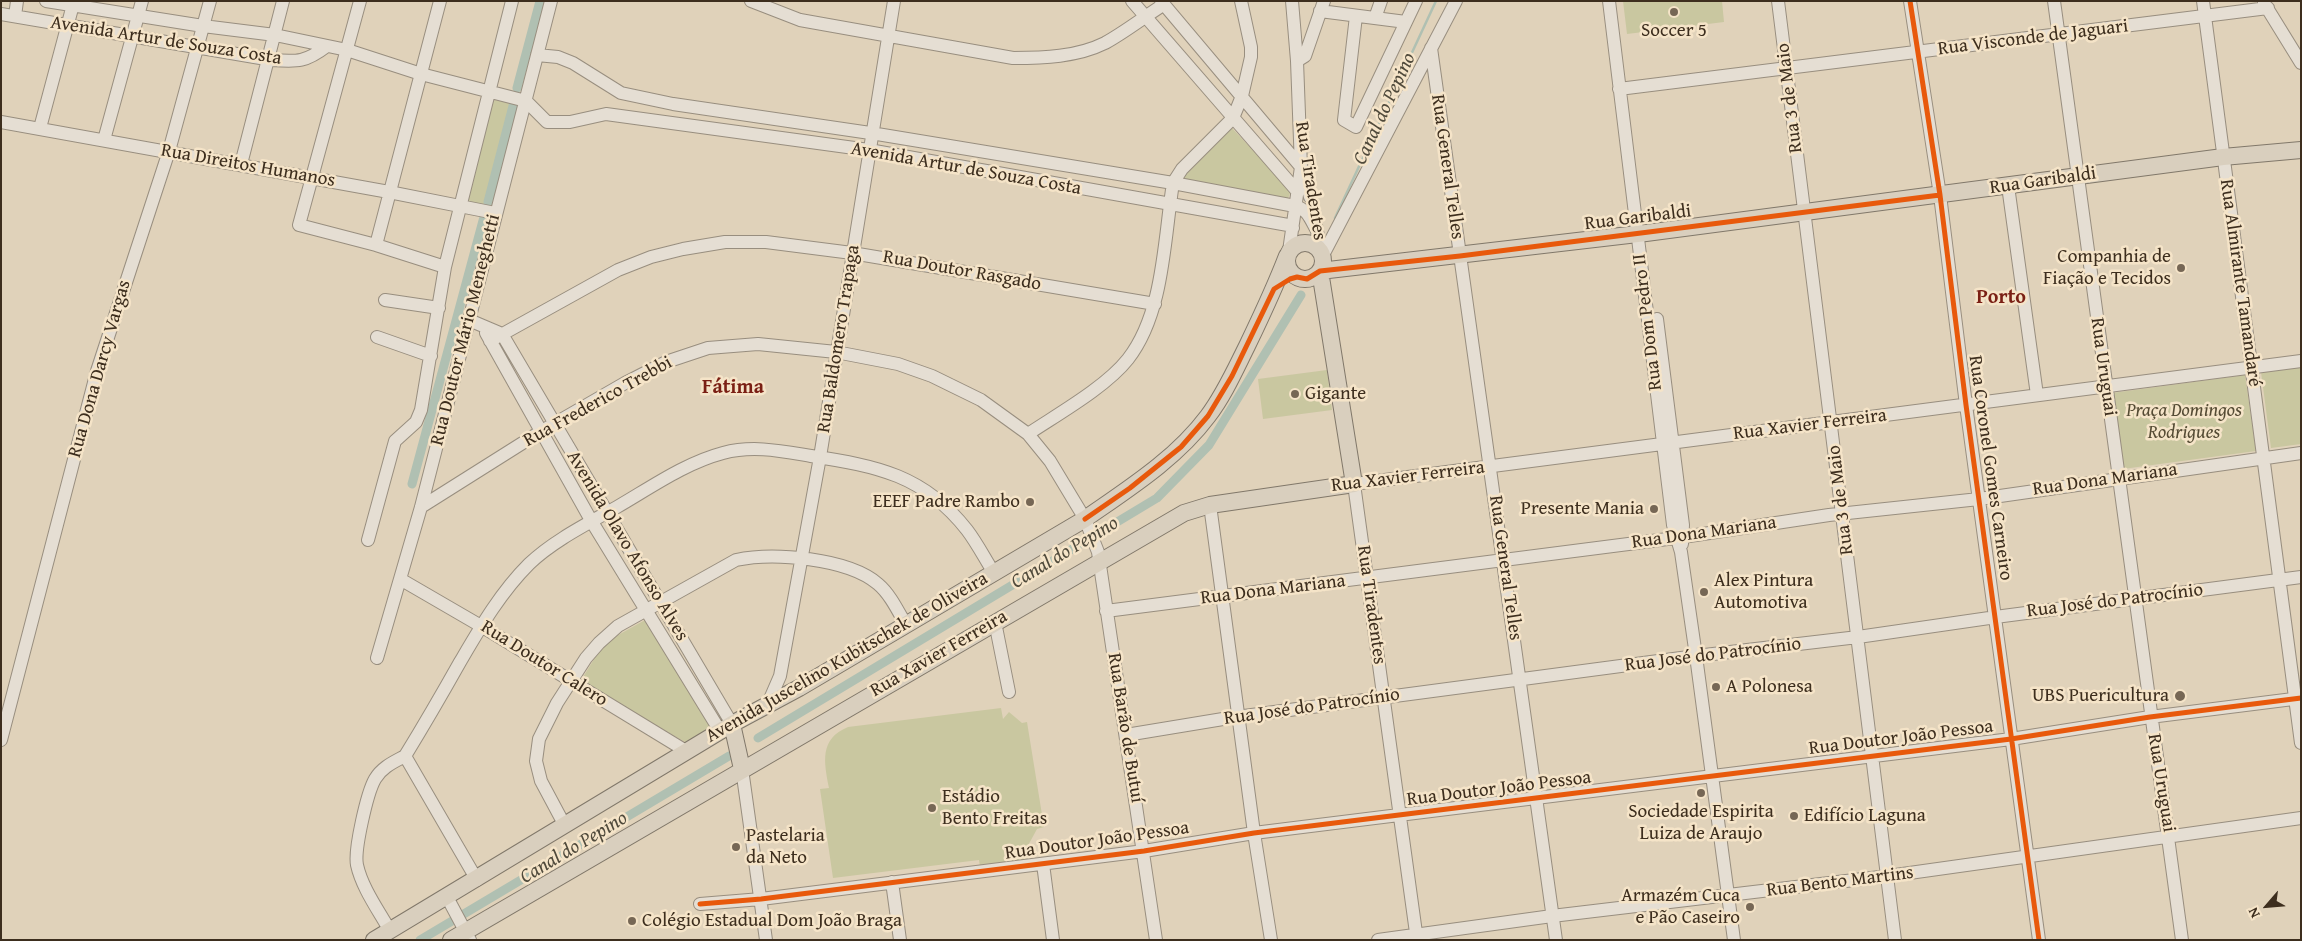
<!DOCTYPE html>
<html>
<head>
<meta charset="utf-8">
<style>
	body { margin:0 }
	#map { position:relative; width:2302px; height:941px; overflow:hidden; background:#e0d2ba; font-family:"Gentium Book Plus",serif }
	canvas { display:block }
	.frame { position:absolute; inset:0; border:2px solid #3d2e1e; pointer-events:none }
	.north { position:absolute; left:2242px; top:881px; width:50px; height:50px; -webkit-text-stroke:4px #f5e4c8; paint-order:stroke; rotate:243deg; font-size:14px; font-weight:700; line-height:20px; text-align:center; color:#3d2e1e }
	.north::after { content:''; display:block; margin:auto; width:18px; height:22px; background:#3d2e1e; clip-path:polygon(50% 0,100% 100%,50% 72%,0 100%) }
</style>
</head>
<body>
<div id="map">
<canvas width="2302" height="941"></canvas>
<div class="frame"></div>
<div class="north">N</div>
</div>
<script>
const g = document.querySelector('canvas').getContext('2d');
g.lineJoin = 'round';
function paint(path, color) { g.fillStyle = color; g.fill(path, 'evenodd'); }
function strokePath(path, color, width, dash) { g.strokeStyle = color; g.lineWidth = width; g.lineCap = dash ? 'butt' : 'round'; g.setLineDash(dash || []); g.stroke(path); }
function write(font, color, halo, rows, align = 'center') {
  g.font = font + ' "Gentium Book Plus",serif'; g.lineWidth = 5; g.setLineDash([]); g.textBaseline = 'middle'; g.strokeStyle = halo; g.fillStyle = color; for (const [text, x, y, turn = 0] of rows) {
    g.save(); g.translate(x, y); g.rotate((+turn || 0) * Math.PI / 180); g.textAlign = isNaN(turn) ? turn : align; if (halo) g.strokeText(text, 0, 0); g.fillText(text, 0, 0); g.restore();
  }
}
const green = new Path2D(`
	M1623 1H1722L1724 22 1627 34Z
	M495 100 515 104 518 107 492 207 467 203 493 101Z
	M1232 128 1291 191 1287 201 1180 178Z
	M2301 366V444L2271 448 2261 372Z
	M1327 370 1332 410 1263 419 1258 379Z
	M2245 375 2256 451 2123 469 2112 393Z
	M645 620 711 728 685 742 580 682 604 643Z
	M1001 708 1003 719 1009 712 1022 723 1027 722 1044 827 1037 829 1025 851 1026 861 980 867 979 860 833 878 820 789 829 788C824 762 819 739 848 727Z`);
const stream = new Path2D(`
	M1335 218 1436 1`);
const canal = new Path2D(`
	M517 88 540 1
	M488 202 513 106
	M412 484 484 217
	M758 738 1157 498 1209 445 1301 295
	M420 940 729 756`);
const minor = new Path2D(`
	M46 1 203 26 275 35 347 50 421 74 526 101 547 122H570L606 114 869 150 1288 225 1293 228
	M360 1 299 225 376 245 445 267
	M751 1 800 20 1013 58C1043 58 1077 57 1105 43 1125 32 1144 17 1163 5
	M1132 1 1297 191
	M1161 1 1301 167 1304 174 1310 197
	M1609 1 1673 525 1681 552 1696 656 1734 940
	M1778 1 1895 940
	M1910 1 1940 195 1966 405 2039 940
	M2054 1 2182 940
	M2203 1 2301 743
	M2264 3 2301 63
	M1320 11 1406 22
	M1 14 272 60C298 62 306 62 327 46
	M15 16 17 1
	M1356 16 1344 120 1356 127 1416 1
	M1375 18 1381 1
	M1431 48 1556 940
	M537 55 558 57 573 63 621 93 673 104 877 134 1173 183 1295 206C1307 209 1310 218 1316 229
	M1297 61 1305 56 1324 1
	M1619 89 2268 8
	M1 122 389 192 495 213
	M40 128 74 1
	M104 140 142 1
	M241 164 283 1
	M2008 186 2037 395
	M1315 220 1321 253
	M376 245 440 1
	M1289 251 1301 167 1297 61 1292 1
	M1322 257 1456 1
	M385 300 439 308
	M1657 319 1683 525 1682 544
	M469 320 502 334 732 724
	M486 333 592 522 720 731
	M377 337 431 356
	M490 341 618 270 651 257 683 249 725 242H766L852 253 1155 304
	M1028 434C1058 414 1106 387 1128 359 1164 313 1164 239 1173 183L1182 169 1233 118 1242 96 1251 57V47L1241 1
	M1210 505 1254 833 1271 940
	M421 507 540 432 625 383 666 362 708 348 758 344 836 352 898 364 932 376 981 400 1028 434 1050 461 1085 519 1098 552 1156 940
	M368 540 395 441 416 422 421 410 445 267 512 1
	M400 579 481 626 686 751
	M1106 611 1683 537 1829 515 1979 499 2301 453
	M995 622 1009 692
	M377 658 421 507 551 1
	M767 706 780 676 820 457 894 1
	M1126 735 1229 718 1696 656 1858 637 2003 616 2301 577
	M1 740 97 371 169 151 210 1
	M405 756C424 725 442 694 460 662 480 628 500 593 529 564 553 541 587 524 617 507 650 488 685 463 723 453 753 445 781 451 811 456 877 466 924 475 967 530 977 543 985 559 994 573
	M405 756 477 880
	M742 769 766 940
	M564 824 541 781 536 761 539 739 557 703 586 658 599 643 618 626 736 560C773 552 848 558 878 584 890 594 898 611 906 625
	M1043 864 1053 940
	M892 882 900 940
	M447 897 470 940
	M700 904 761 899 1144 851 1254 833 2011 739 2150 717 2301 698
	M390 931C379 911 362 888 357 865 354 850 367 793 375 779 382 767 394 762 405 756
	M1378 940 1552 916 1888 876 2301 818
	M1417 940 1354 484 2301 361`);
const major = new Path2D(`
	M1287 261a18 18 0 1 1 36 0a18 18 0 1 1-36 0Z
	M1320 271 1646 233 2223 157 2301 150
	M732 724 742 769
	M374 940 732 724 799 688 1085 519C1128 489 1176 459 1208 416 1224 395 1235 370 1247 346 1261 317 1275 287 1287 256
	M451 940 1184 513 1210 505 1354 484 1320 271`);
const cycleway = new Path2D(`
	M1910 1 1940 195 1966 405 2039 940
	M1085 519 1130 488 1181 447 1208 416 1232 376 1274 289 1290 279 1297 277 1307 279 1320 271 1460 256 1940 195
	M700 904 761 899 1144 851 1254 833 2011 739 2150 717 2301 698`);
const markers = [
	[1674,12,5,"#766755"],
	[2181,268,5,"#766755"],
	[1295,394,5,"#766755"],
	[1030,502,5,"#766755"],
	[1654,509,5,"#766755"],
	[1704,592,5,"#766755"],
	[1716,687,5,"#766755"],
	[2180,696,6,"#766755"],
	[1701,793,5,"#766755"],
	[932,808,5,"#766755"],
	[1794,816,5,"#766755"],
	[736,847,5,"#766755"],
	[1750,907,5,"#766755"],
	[632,921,5,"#766755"]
];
const poiNames = [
	["Soccer 5",1674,31,"center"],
	["Companhia de",2171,257,"right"],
	["Fiação e Tecidos",2171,279,"right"],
	["Gigante",1305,394],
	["EEEF Padre Rambo",1020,502,"right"],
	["Presente Mania",1644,509,"right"],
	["Alex Pintura",1714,581],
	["Automotiva",1714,603],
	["A Polonesa",1726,687],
	["UBS Puericultura",2169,696,"right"],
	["Estádio",942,797],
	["Bento Freitas",942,819],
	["Sociedade Espirita",1701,812,"center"],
	["Luiza de Araujo",1701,834,"center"],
	["Edifício Laguna",1804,816],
	["Pastelaria",746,836],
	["da Neto",746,858],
	["Armazém Cuca",1740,896,"right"],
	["e Pão Caseiro",1740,918,"right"],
	["Colégio Estadual Dom João Braga",642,921]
];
const streetNames = [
	["Rua Visconde de Jaguari",2033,38,-7],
	["Avenida Artur de Souza Costa",166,41,9],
	["Rua 3 de Maio",1790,98,-97],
	["Rua Direitos Humanos",248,166,10],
	["Rua General Telles",1447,167,82],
	["Avenida Artur de Souza Costa",966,169,10],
	["Rua Tiradentes",1310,181,81],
	["Rua Garibaldi",2043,181,-8],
	["Rua Garibaldi",1638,218,-7],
	["Rua Doutor Rasgado",962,271,10],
	["Rua Almirante Tamandaré",2240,283,82],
	["Rua Dom Pedro II",1648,322,-97],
	["Rua Doutor Mário Meneghetti",466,330,-76],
	["Rua Baldomero Trapaga",839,339,-81],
	["Rua Uruguai",2103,367,82],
	["Rua Dona Darcy Vargas",100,369,-74],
	["Rua Frederico Trebbi",598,402,-29],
	["Rua Xavier Ferreira",1810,425,-7],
	["Rua Coronel Gomes Carneiro",1990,468,82],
	["Rua Xavier Ferreira",1408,477,-7],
	["Rua Dona Mariana",2105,480,-8],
	["Rua 3 de Maio",1841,500,-97],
	["Rua Dona Mariana",1704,533,-8],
	["Avenida Olavo Afonso Alves",627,546,59],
	["Rua General Telles",1505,568,82],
	["Rua Dona Mariana",1273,590,-7],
	["Rua José do Patrocínio",2115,601,-7],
	["Rua Tiradentes",1371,605,82],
	["Rua Xavier Ferreira",939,654,-30],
	["Rua José do Patrocínio",1713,655,-7],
	["Avenida Juscelino Kubitschek de Oliveira",847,658,-30],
	["Rua Doutor Calero",544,664,32],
	["Rua José do Patrocínio",1312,707,-8],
	["Rua Barão de Butuí",1125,728,81],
	["Rua Doutor João Pessoa",1901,738,-7],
	["Rua Uruguai",2161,783,81],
	["Rua Doutor João Pessoa",1499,789,-7],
	["Rua Doutor João Pessoa",1097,841,-8],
	["Rua Bento Martins",1840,882,-7]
];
const parkNames = [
	["Praça Domingos",2184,411],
	["Rodrigues",2184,433]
];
const waterNames = [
	["Canal do Pepino",1385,109,-65],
	["Canal do Pepino",1065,553,-31],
	["Canal do Pepino",574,848,-31]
];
const neighbourhoodNames = [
	["Porto",2001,298],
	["Fátima",733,388]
];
paint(green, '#c9c7a0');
strokePath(stream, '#b0c0b2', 2.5);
strokePath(canal, '#b0c0b2', 9);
strokePath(minor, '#988e7f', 14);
strokePath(major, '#81786a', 18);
strokePath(minor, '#e5ded3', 12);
strokePath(major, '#d9cfbe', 16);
strokePath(cycleway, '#e8590c', 5);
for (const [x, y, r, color] of markers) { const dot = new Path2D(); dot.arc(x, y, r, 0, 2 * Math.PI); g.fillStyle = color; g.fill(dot); strokePath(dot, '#f5e4c8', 2); }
write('19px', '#3d2e1e', '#f5e4c8', poiNames, 'left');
write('19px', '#3d2e1e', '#f5e4c8', streetNames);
write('italic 19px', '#554b34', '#f5e4c8', parkNames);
write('italic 20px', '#504a3b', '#f5e4c8', waterNames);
write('bold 20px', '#7a1f14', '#f5e4c8', neighbourhoodNames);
</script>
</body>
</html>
